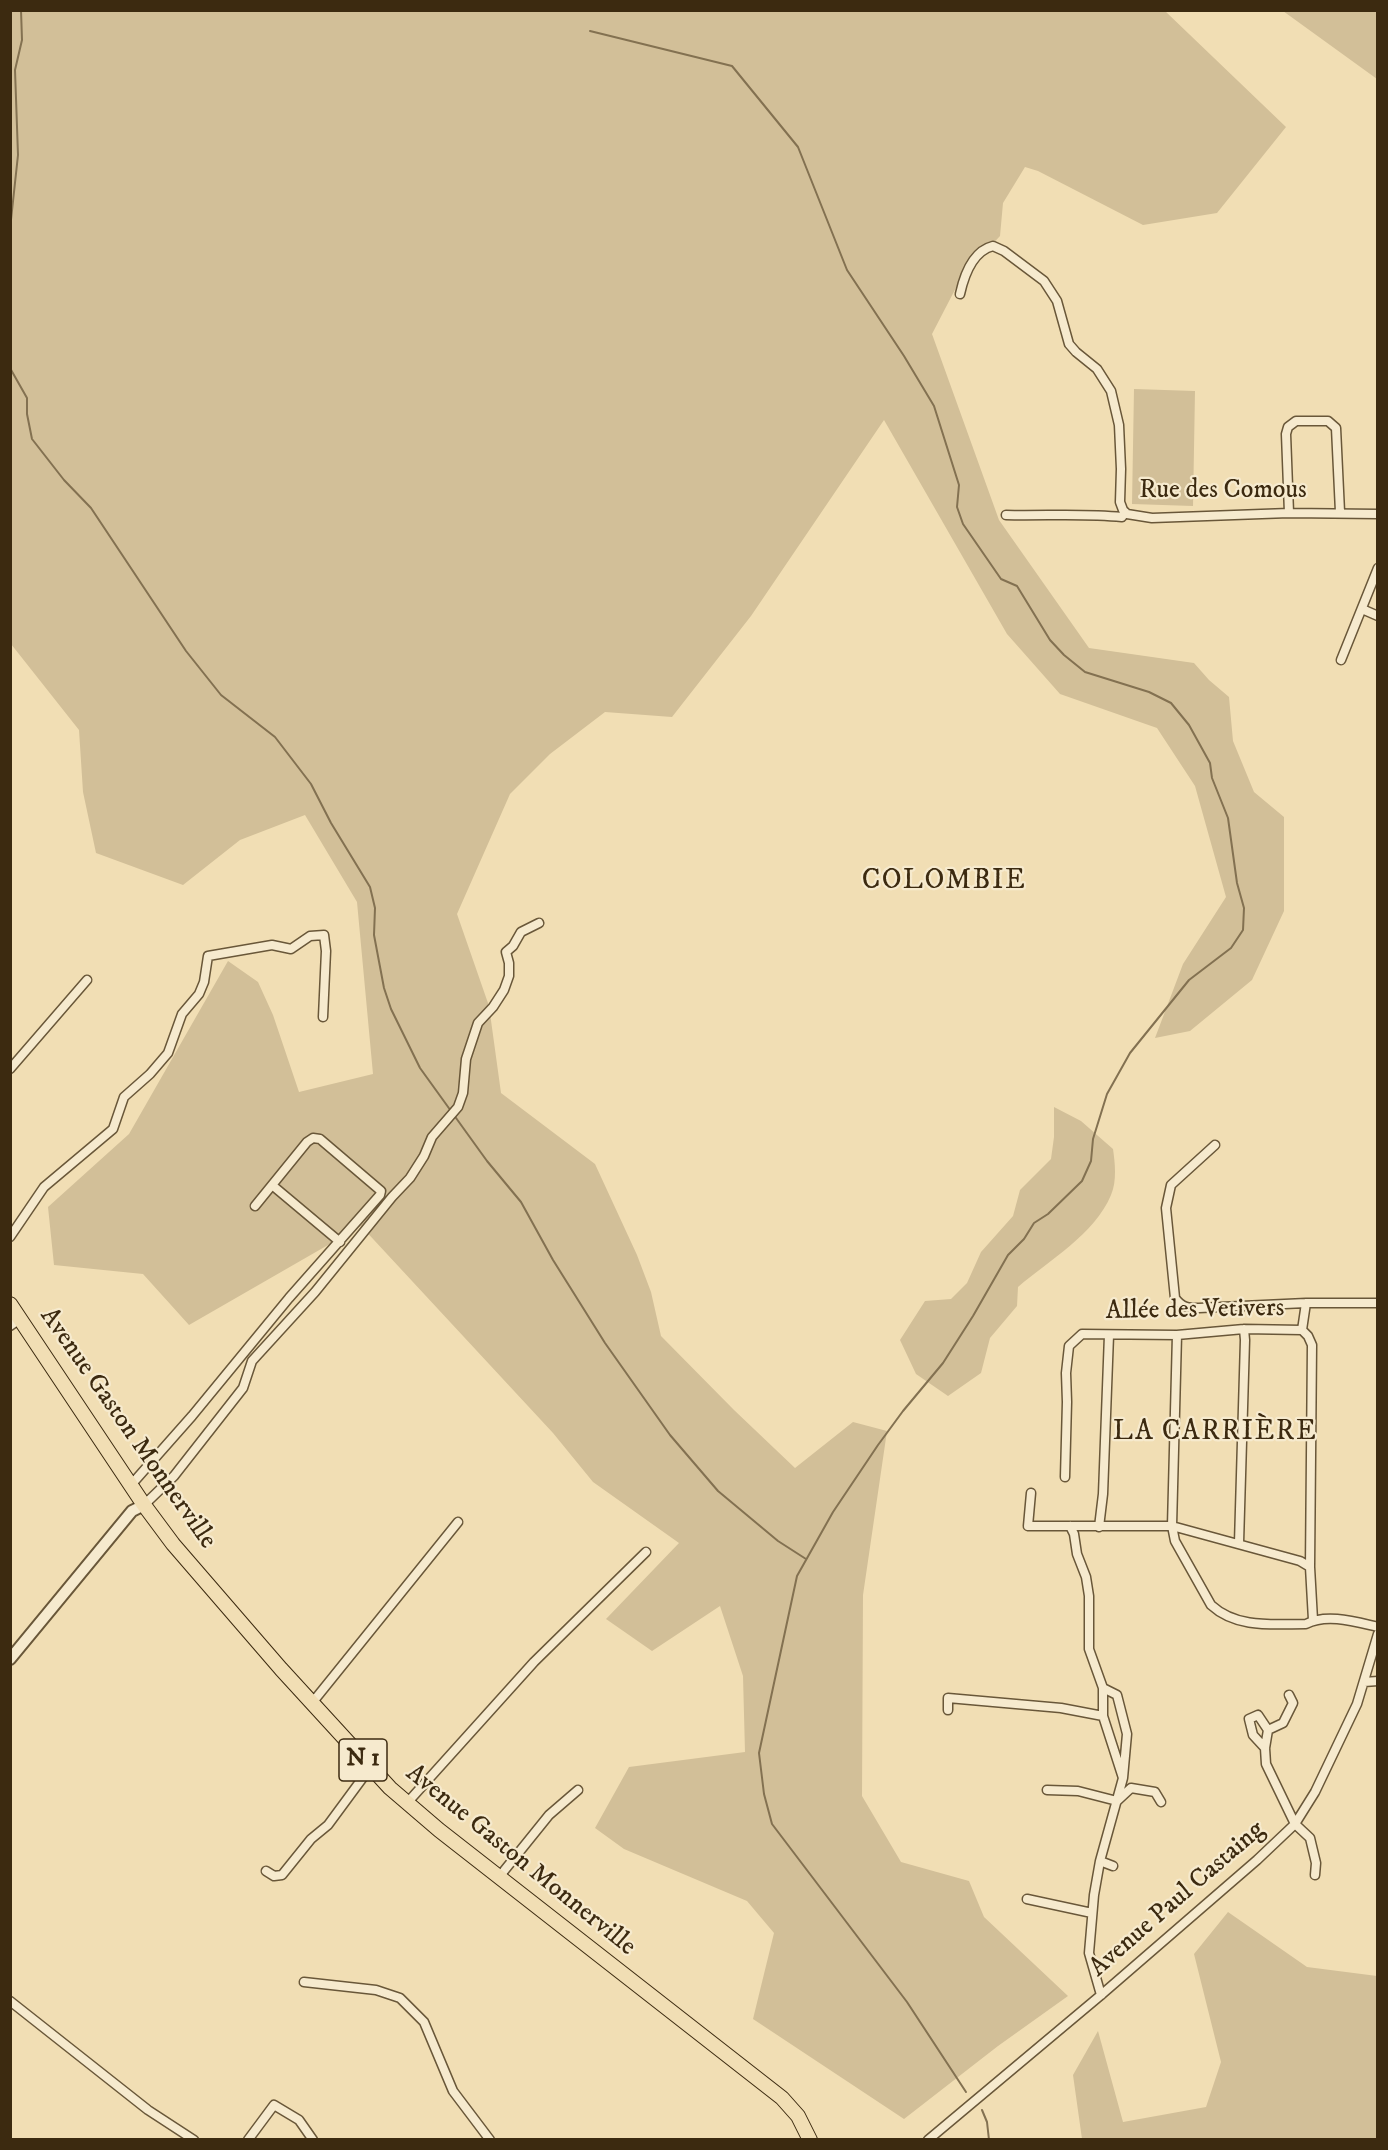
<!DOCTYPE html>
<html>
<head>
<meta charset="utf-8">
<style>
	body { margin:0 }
	#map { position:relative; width:1388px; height:2150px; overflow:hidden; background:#f1deb4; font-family:"IM FELL DW Pica",serif }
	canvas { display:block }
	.frame { position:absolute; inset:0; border:12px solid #3c2a10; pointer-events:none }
</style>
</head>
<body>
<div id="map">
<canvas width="1388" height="2150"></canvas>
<div class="frame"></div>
</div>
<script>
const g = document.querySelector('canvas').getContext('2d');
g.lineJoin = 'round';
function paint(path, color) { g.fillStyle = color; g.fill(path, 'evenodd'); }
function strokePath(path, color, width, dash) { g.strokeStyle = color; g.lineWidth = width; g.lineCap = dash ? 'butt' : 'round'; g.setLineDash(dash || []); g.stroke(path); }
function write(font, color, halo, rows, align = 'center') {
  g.font = font + ' "IM FELL DW Pica",serif'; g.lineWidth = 4.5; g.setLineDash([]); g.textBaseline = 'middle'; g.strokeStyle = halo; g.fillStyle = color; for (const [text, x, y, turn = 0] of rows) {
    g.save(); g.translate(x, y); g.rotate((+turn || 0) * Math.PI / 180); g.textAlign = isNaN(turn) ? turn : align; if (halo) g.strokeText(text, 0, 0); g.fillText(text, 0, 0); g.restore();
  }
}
const green = new Path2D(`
	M11 11H1165L1286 127 1217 213 1143 225 1038 171 1025 167 1003 203 1000 236 961 278 932 334 999 520 1089 648 1194 663 1209 680 1229 697 1233 741 1254 792 1284 817V911L1252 980 1190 1031 1155 1038 1183 964 1226 897 1195 786 1157 728 1060 694 1007 634 884 420 751 616 672 717 605 712 550 754 510 794 457 914 489 1006 501 1093 595 1164 637 1255 651 1292 661 1336 734 1410 795 1468 853 1422 887 1431 863 1595 862 1796 901 1862 969 1881 984 1917 1068 1996 998 2046 904 2119 753 2019 774 1933 747 1901 624 1849 595 1828 629 1767 745 1752 743 1676 720 1606 652 1651 606 1619 679 1543 593 1482 553 1433 361 1226 189 1325 143 1274 54 1265 48 1207 129 1134 228 961 258 982 273 1015 299 1092 373 1074 357 902 305 815 240 840 183 885 96 853 83 792 79 730 11 644Z
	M1283 11H1377V79Z
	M1134 389 1195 391 1193 506 1132 504Z
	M1054 1107 1081 1121 1113 1149C1115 1163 1117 1181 1111 1195 1095 1234 1048 1261 1018 1287L1017 1306 990 1338 981 1373 948 1396 916 1374 900 1340 925 1301 951 1299 967 1283 981 1252 1013 1216 1020 1190 1051 1159 1054 1137Z
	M1228 1912 1307 1967 1377 1976V2139H1082L1073 2075 1098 2031 1123 2122 1206 2107 1221 2062 1194 1954Z`);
const stream = new Path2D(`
	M590 31 732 66 798 147 847 270 904 356 934 406 959 485 957 507 963 524 1001 579 1017 586 1050 640 1064 655 1085 672 1149 692 1171 703 1189 725 1210 763 1212 778 1228 818 1237 883 1244 908 1243 930 1231 948 1189 980 1130 1053 1107 1094 1093 1139 1091 1161 1082 1181 1048 1214 1034 1223 1024 1239 1008 1255 973 1316 943 1363 903 1411 878 1445 833 1512 797 1576 759 1753 764 1794 772 1824 907 2002 966 2092
	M10 229 18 155 15 70 22 40 21 10
	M10 368 27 398V414L32 439 64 480 91 508 186 651 221 695 275 737 311 784 331 823 370 887 375 908 374 935 384 988 391 1009 420 1068 487 1161 521 1202 553 1260 605 1343 670 1435 718 1491 778 1541 806 1559
	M982 2110 987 2122 989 2140`);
const minor = new Path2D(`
	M960 294C964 276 973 251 993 246L1004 251 1044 281 1057 301 1069 344 1076 352 1097 369 1111 391 1119 425 1121 469 1120 502 1123 510 1127 514 1152 518 1289 513 1378 514
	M1289 513 1286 434 1288 427 1296 421H1328L1336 428 1340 512
	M1006 515C1045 516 1083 513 1122 517L1125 512
	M1362 609 1378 616
	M1341 660 1378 568
	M10 1069 87 980
	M1215 1145 1171 1185 1166 1208 1175 1298C1182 1308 1189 1308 1199 1308L1306 1303H1378
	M272 1185 340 1242
	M10 1237 44 1187 113 1129 124 1097 150 1074 168 1053 182 1014 199 994 204 982 208 956 272 945 291 949 310 936 324 935 326 951 323 1017
	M10 1326 20 1319
	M1302 1330 1306 1303
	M1177 1335 1172 1526 1175 1541 1211 1605C1237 1629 1274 1624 1306 1624 1327 1613 1356 1622 1378 1627
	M1065 1477 1067 1402 1066 1373 1069 1346 1082 1334 1177 1335 1244 1329 1302 1330 1308 1336 1312 1345 1310 1567
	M131 1485 192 1416 289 1298 380 1195 381 1191 320 1139 313 1138 307 1142 255 1206
	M1031 1493 1028 1526H1172L1300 1561 1310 1567 1313 1620
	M144 1505 174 1476 243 1388 252 1361 315 1292 392 1197 410 1178 424 1156 432 1137 458 1107 463 1093 466 1059 478 1023 493 1007 504 990 509 976V963L506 952 513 946 521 932 539 923
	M1070 1526 1074 1534 1077 1554 1086 1577 1089 1596V1649L1103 1688V1716L1123 1778 1100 1861 1094 1895 1089 1953 1101 1995
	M1099 1527 1103 1494 1109 1335
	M1239 1543 1245 1340 1244 1329
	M1364 1682 1378 1681
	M1103 1688 1117 1695 1127 1734 1123 1778
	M312 1703 458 1522
	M948 1710V1698L1061 1708 1103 1716
	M1268 1730 1265 1748 1266 1764 1295 1824 1310 1838 1316 1863 1315 1875
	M1265 1748 1253 1735 1249 1719 1258 1715 1268 1730 1283 1723 1293 1703 1289 1695
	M1047 1790 1078 1791 1117 1801 1131 1788 1155 1792 1161 1802
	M407 1803 534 1662 646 1552
	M1100 1861 1113 1866
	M266 1871 274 1876 282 1875 311 1839 328 1825 370 1768
	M499 1877 549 1815 578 1790
	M1027 1899 1092 1913
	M304 1982 376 1990 400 1998 424 2022 453 2091 490 2140
	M10 2001 148 2110 194 2140
	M248 2140 274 2105 299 2120 313 2140
	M928 2140 1101 1995 1257 1860 1295 1824 1315 1792 1357 1704 1378 1634`);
const tertiary = new Path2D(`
	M10 1659 132 1511 144 1505`);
const primary = new Path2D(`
	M10 1304 144 1505 173 1544 281 1669 390 1788 439 1830 782 2098 798 2116 810 2140`);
const shields = [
	[363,1760,48]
];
const shieldNames = [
	["N 1",363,1760]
];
const streetNames = [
	["Rue des Comous",1223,492],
	["Allée des Vetivers",1195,1311,-1],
	["Avenue Gaston Monnerville",127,1429,55],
	["Avenue Gaston Monnerville",520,1861,39],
	["Avenue Paul Castaing",1178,1900,-41]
];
const quarterNames = [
	["COLOMBIE",944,882],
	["LA CARRIÈRE",1215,1433]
];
paint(green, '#d2bf98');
strokePath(stream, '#837151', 2);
strokePath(minor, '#695739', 11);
strokePath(tertiary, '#695739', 14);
strokePath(primary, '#3c2a10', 16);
strokePath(minor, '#f6eace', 8);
strokePath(tertiary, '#f6eace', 10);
strokePath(primary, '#f1deb4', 14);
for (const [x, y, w] of shields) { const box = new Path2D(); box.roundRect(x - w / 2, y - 21, w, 42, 4.5); g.fillStyle = '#f6eace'; g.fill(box); strokePath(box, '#3c2a10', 1.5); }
write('bold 24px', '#3c2a10', null, shieldNames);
write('26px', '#3c2a10', '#f6eace', streetNames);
g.letterSpacing = '1.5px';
write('28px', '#3c2a10', '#f6eace', quarterNames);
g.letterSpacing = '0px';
</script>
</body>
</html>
